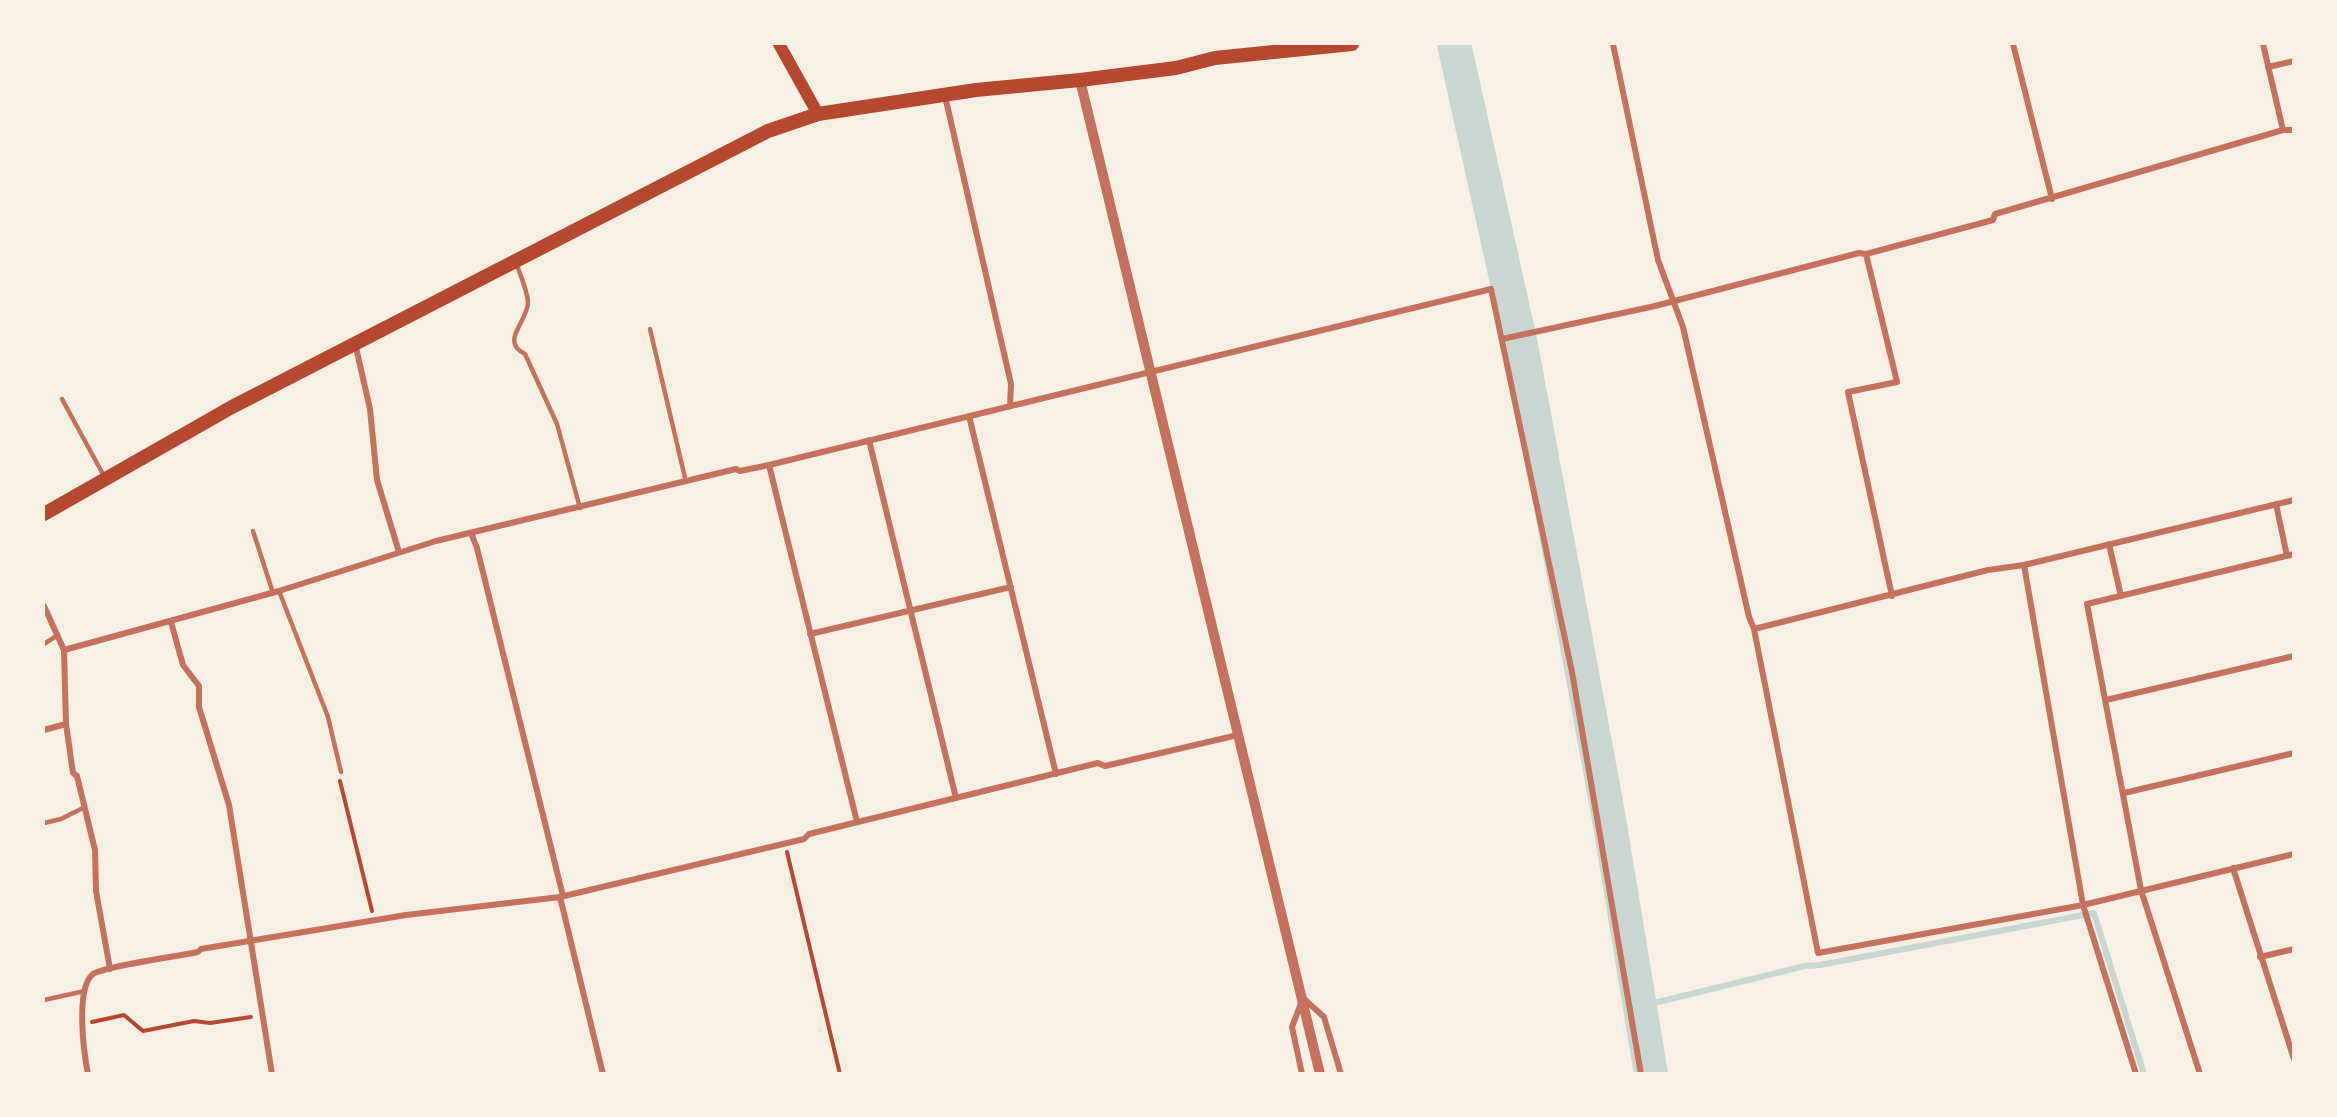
<!DOCTYPE html>
<html>
<head>
<meta charset="utf-8">
<style>
	body { margin:0 }
	#map { position:relative; width:2337px; height:1117px; overflow:hidden; background:#f6efe4; font-family:"Archivo Narrow",sans-serif }
	canvas { display:block }
	.frame { position:absolute; inset:0; border:45px solid #f6efe4; pointer-events:none }
</style>
</head>
<body>
<div id="map">
<canvas width="2337" height="1117"></canvas>
<div class="frame"></div>
</div>
<script>
const g = document.querySelector('canvas').getContext('2d');
g.lineJoin = 'round';
function strokePath(path, color, width, dash) { g.strokeStyle = color; g.lineWidth = width; g.lineCap = dash ? 'butt' : 'round'; g.setLineDash(dash || []); g.stroke(path); }
const stream = new Path2D(`
	M1650 1004 1805 966 1820 965 2094 913 2144 1074`);
const river = new Path2D(`
	M1454 44 1521 345 1608 813 1651 1074`);
const path = new Path2D(`
	M340 781 372 911
	M787 852 840 1074
	M92 1022 124 1015 143 1031 194 1021 210 1023 251 1017`);
const service = new Path2D(`
	M516 262C520 275 527 289 528 302 528 322 499 341 525 354L557 424 580 508
	M650 329 686 482
	M62 399 104 476
	M253 531 273 593
	M279 591 328 717 341 772
	M44 644 58 635
	M44 823 61 819 85 807
	M44 1000 85 991`);
const minor = new Path2D(`
	M1613 44 1658 260 1683 327 1749 617 1754 629 1818 953 2083 905 2294 854
	M2013 44 2052 199
	M2263 44 2283 130
	M2268 67 2294 61
	M945 96 1011 384 1010 406
	M1866 254 1897 382 1848 392 1892 596
	M1502 339 1655 306 1859 253 1866 254 1993 220 1995 214 2283 130H2294
	M355 343 370 409 377 480 399 552
	M969 416 1056 774
	M869 440 956 798
	M769 465 857 822
	M2276 504 2287 556
	M471 533 477 548 563 896
	M2109 544 2121 596
	M2024 565 2083 905 2136 1074
	M44 606 64 650 66 724 73 773 77 776 95 850 96 891 110 969
	M171 622 183 665 199 686V707L229 805 272 1074
	M1754 629 1988 570 2024 565 2294 500
	M810 634 1011 587
	M64 650 279 591 436 541 736 469 740 471 769 465 1491 289 1572 672 1641 1074
	M2106 700 2294 656
	M44 730 66 724
	M2124 793 2294 753
	M2233 868 2294 1059
	M560 897 603 1074
	M2260 957 2294 949
	M88 1074C84 1054 75 988 93 974 105 966 179 956 198 952L201 949 406 915 560 897 804 839 809 834 1098 763 1105 766 1238 735
	M1302 1074 1292 1027 1303 998 1324 1017 1341 1074
	M2200 1074 2141 890 2087 604 2294 554`);
const tertiary = new Path2D(`
	M1080 80 1320 1074`);
const secondary = new Path2D(`
	M779 44 818 114`);
const primary = new Path2D(`
	M44 514 232 407 768 131 818 114 976 90 1080 80 1176 68 1215 58 1352 44`);
strokePath(stream, '#c9d6d2', 6);
strokePath(river, '#c9d6d2', 34);
strokePath(path, '#b5482f', 4);
strokePath(service, '#c5725c', 4.5);
strokePath(minor, '#c5725c', 6);
strokePath(tertiary, '#c5725c', 10);
strokePath(secondary, '#b5482f', 12);
strokePath(primary, '#b5482f', 14);
</script>
</body>
</html>
